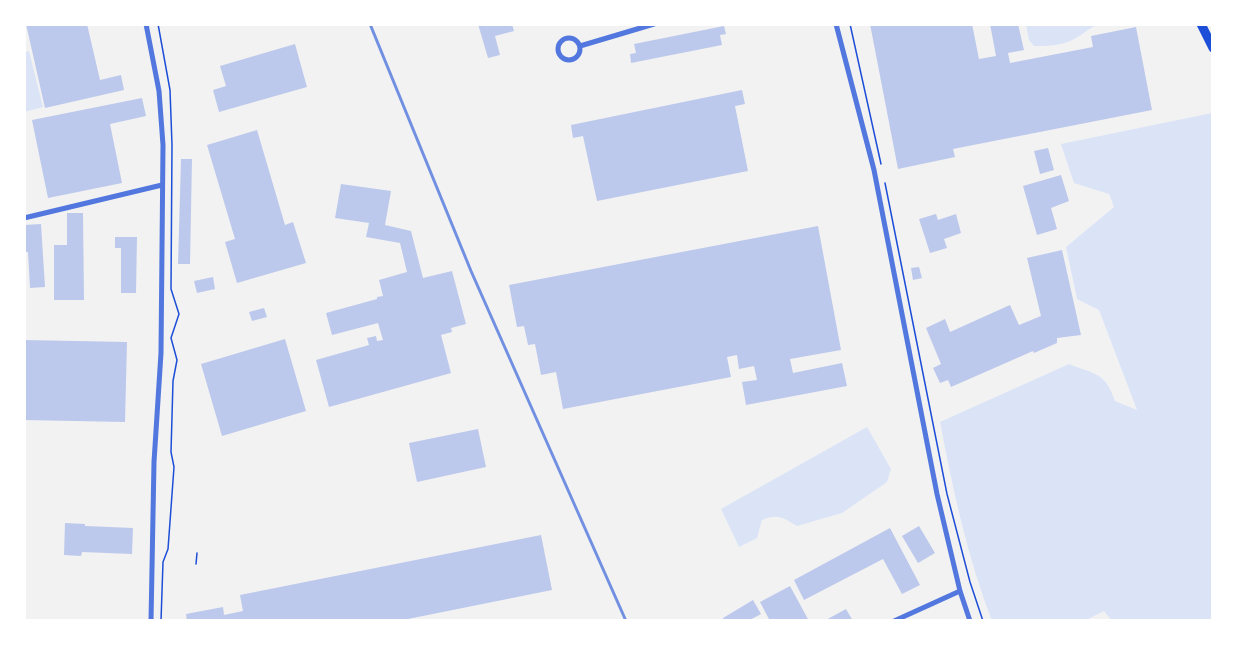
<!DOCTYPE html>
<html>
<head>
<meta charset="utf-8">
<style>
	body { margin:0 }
	#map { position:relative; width:1237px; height:645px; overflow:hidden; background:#f2f2f2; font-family:Rubik,sans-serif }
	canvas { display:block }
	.frame { position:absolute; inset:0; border:26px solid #fff; pointer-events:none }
</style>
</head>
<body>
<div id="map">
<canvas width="1237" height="645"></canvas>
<div class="frame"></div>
</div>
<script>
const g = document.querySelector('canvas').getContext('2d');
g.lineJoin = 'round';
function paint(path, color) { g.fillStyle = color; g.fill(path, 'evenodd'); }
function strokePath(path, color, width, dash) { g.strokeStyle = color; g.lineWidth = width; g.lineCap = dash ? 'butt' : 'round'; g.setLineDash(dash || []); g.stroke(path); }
const green = new Path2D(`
	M1026 24H1101C1091 26 1085 33 1076 38 1062 46 1049 46 1034 46L1029 40Z
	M29 51 43 107 24 112V53Z
	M1212 113 1213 621H1112L1104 611 1084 621H992C967 556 953 490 940 422L1069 364C1096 375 1105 372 1115 401L1137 410 1099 310 1077 299 1066 247 1114 207 1109 194 1074 183 1061 144Z
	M867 427 891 469 887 482 842 513 797 526C784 518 778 513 762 520L757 538 739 547 721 509Z`);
const building = new Path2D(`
	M26 24H87L100 80 121 75 124 90 45 108Z
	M478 24H512L514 31 495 36 500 55 488 58Z
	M870 24H972L979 59 996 56 990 24H1018L1024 50 1008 53 1010 63 1093 47 1091 36 1136 27 1152 110 953 149 955 157 898 169Z
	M724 26 726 34 720 35 722 45 631 63 630 54 636 53 634 44Z
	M295 44 307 87 219 112 213 90 226 86 220 66Z
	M742 90 745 104 735 106 748 171 597 201 583 136 573 138 571 125Z
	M142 98 146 116 110 124 122 183 48 198 32 120Z
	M257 130 285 225 293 222 306 263 237 283 225 242 235 239 207 145Z
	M1048 148 1054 170 1040 174 1034 151Z
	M181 159H192L190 264H178Z
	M1061 175 1069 201 1051 208 1057 229 1037 235 1023 186Z
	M341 184 391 191 385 225 411 231 423 278 452 271 466 324 451 328 452 332 441 335 451 373 329 407 316 360 369 345 367 338 376 336 377 341 383 340 378 323 332 335 326 313 377 299V297L383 296 379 280 407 272 400 243 366 237 369 223 335 218Z
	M67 213H83L84 300H54V245H67Z
	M936 214 938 220 956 214 961 233 944 239 947 248 930 253 919 219Z
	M41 224 45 287 30 288 28 252H24V225Z
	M818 226 841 350 790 359 793 373 842 363 847 386 746 405 742 382 757 380 754 366 739 369 737 355 727 357 731 377 563 409 556 372 541 375 535 344 528 345 524 326 517 327 509 285Z
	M115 237H137L136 293H121V248H115Z
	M1062 250 1081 335 1057 338V343L1034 353 1033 351 951 387 948 380 940 383 933 368 941 364 926 328 945 319 950 332 1010 305 1019 325 1041 316 1027 258Z
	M919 267 922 278 913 280 911 268Z
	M213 277 215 289 197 293 194 281Z
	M264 308 267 317 252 321 249 312Z
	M285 339 306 411 222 436 201 364Z
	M24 340 127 342 125 422 24 420Z
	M478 429 486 467 417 482 409 443Z
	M65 523 85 524V526L133 528 132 554 82 552 81 556 64 555Z
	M919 526 935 553 918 563 902 536Z
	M890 528 920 585 902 594 883 559 804 600 794 580Z
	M541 535 552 590 398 621H187L186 614 223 607 224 615 243 611 240 595Z
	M790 586 809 621H770L760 602Z
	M753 600 761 614 748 621H724L723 618Z
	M846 609 853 621H824Z`);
const path = new Path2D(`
	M158 24 170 90 172 145 171 289 179 314 171 338 177 360 173 381 171 452 174 467 168 549 163 562 161 621
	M850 24 881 164
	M885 183 947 494 970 582 983 621
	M196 564 197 553`);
const minor = new Path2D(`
	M146 24 159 91 163 145 161 353 154 462 151 621
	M836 24 874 170 937 494 960 591 970 621
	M558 49a11 11 0 1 1 22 0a11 11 0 1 1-22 0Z
	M580 46 654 24
	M24 218 162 185
	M894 621 960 591`);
const motorway = new Path2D(`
	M1201 24 1213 48`);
const rail = new Path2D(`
	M370 24 471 271 626 621`);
paint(green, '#dbe4f7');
paint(building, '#bdc9ec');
strokePath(path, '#1d4ed8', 1.5);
strokePath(minor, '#5277de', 5);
strokePath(motorway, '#1d4ed8', 9);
strokePath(rail, '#7290e2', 3);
</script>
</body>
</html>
